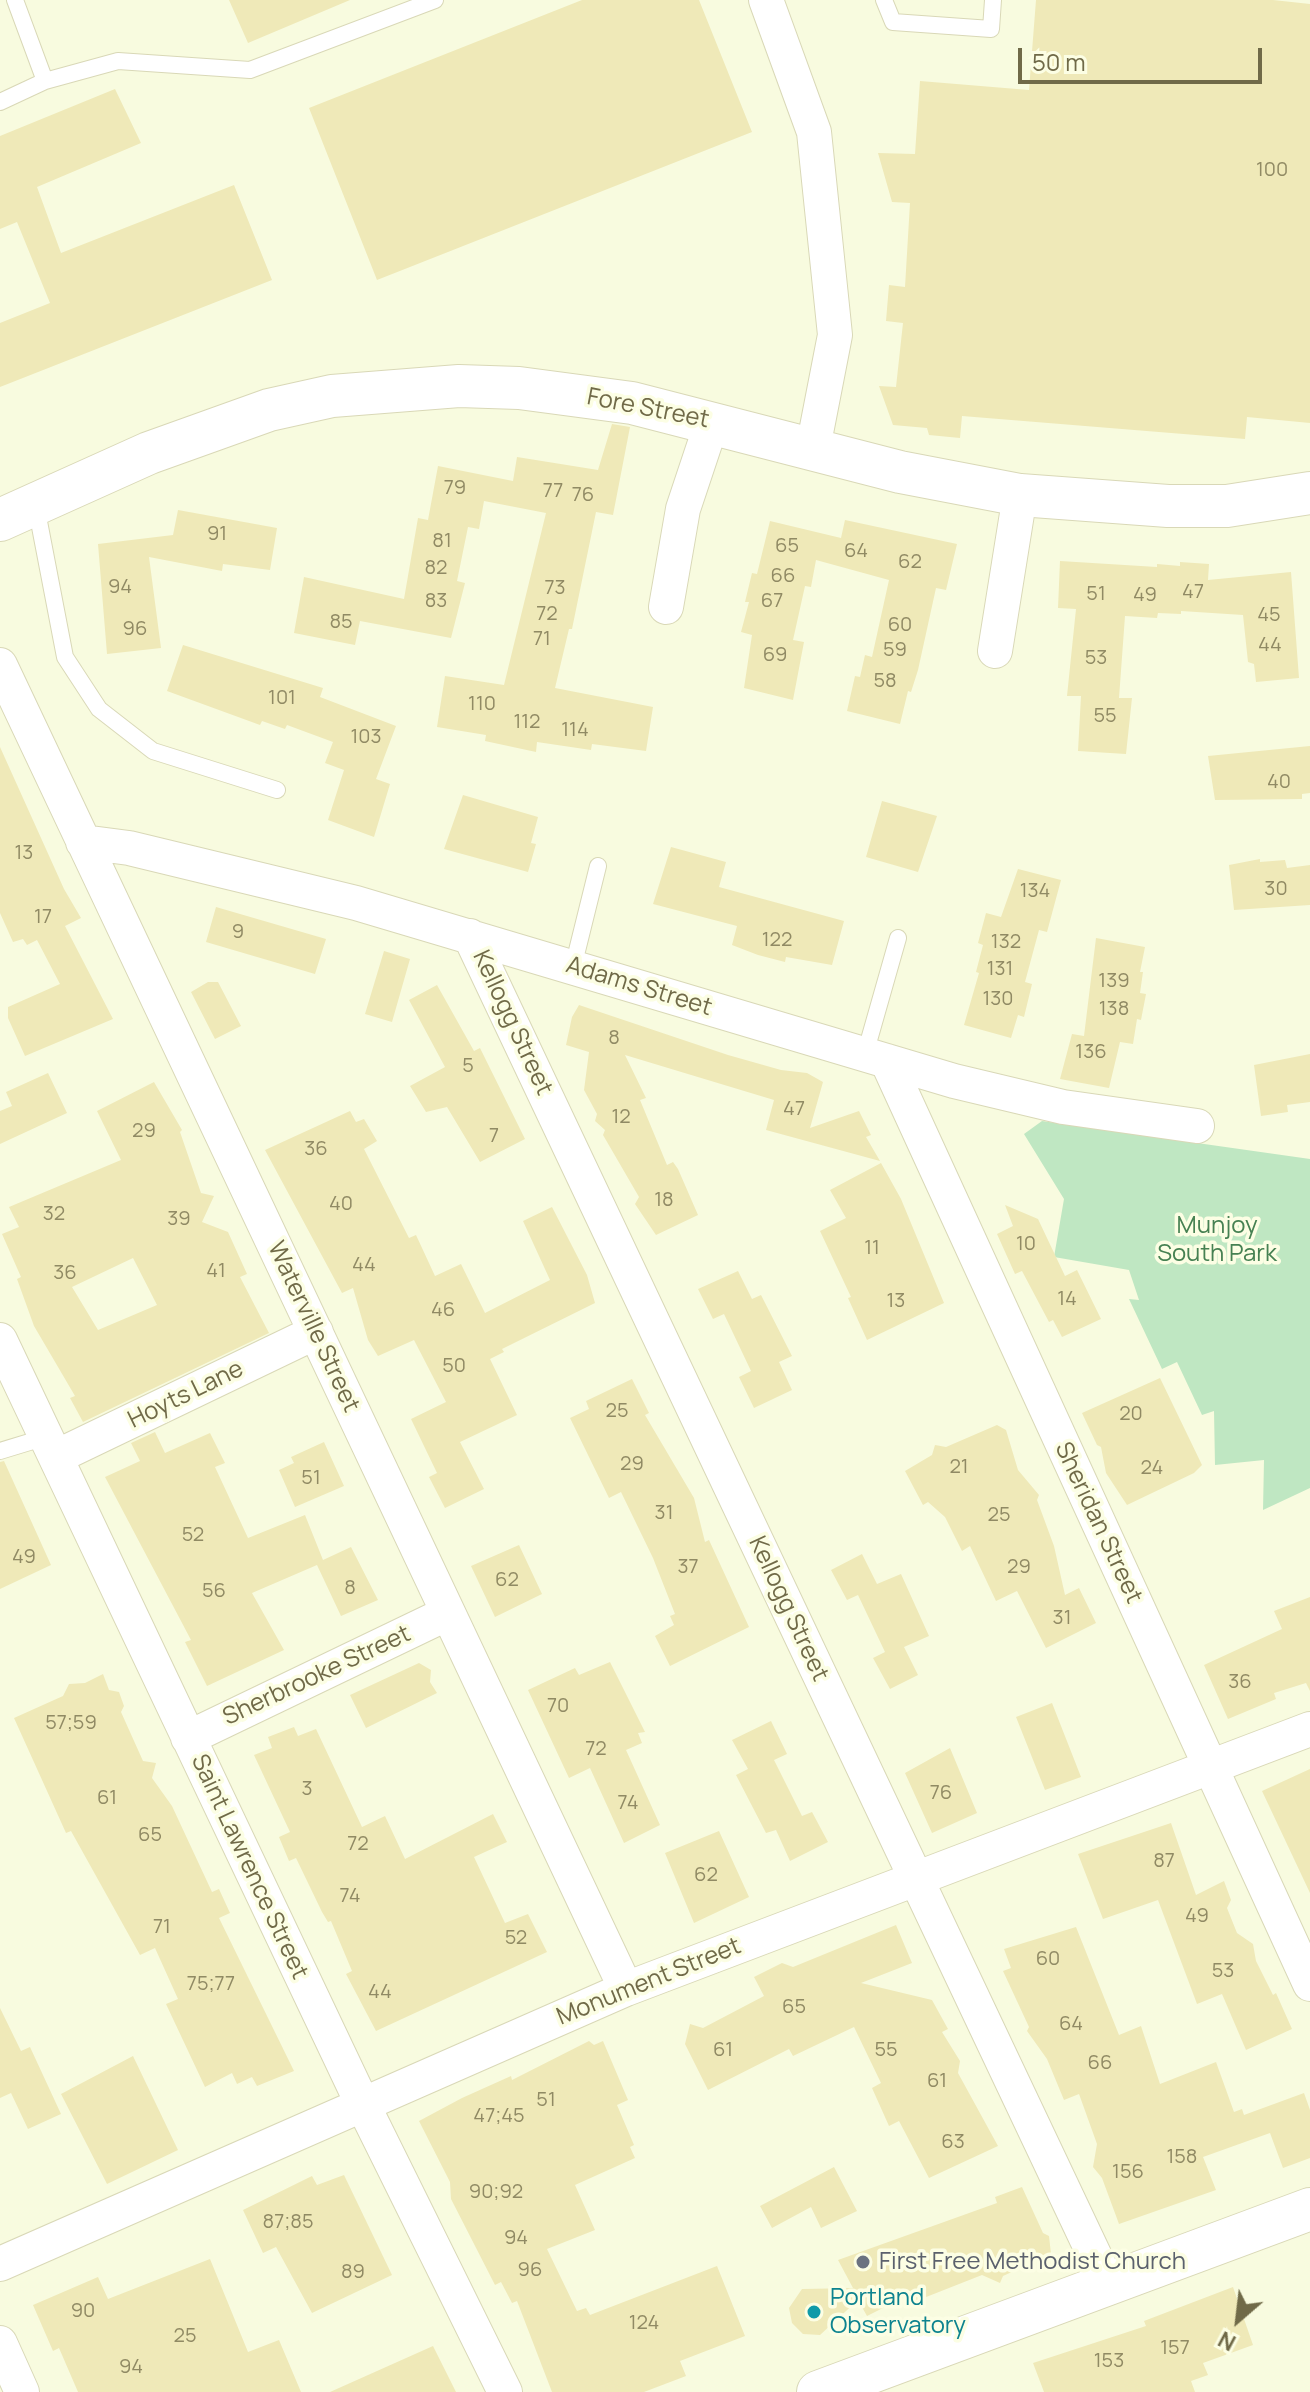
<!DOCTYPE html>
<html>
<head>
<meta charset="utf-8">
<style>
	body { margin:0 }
	#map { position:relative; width:1310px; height:2392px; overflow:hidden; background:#f8fbdf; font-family:Manrope,sans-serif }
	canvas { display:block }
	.north { position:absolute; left:1198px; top:2280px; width:80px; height:80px; -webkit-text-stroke:6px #fcfee4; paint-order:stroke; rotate:208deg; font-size:22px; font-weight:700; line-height:32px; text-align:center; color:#706a48 }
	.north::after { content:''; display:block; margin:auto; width:28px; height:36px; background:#706a48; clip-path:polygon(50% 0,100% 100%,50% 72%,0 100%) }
	.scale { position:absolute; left:1018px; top:48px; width:244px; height:36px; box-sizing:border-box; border:4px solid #706a48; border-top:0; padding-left:10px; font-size:24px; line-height:28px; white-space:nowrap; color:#706a48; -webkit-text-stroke:6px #fcfee4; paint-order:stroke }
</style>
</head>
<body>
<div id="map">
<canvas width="1310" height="2392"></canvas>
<div class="north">N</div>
<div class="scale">50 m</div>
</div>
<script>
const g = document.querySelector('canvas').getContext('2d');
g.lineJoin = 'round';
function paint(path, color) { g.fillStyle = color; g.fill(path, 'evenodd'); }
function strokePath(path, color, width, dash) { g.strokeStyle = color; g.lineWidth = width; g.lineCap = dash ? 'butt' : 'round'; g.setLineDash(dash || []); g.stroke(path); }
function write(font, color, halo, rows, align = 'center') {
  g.font = font + ' Manrope,sans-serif'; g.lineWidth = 7; g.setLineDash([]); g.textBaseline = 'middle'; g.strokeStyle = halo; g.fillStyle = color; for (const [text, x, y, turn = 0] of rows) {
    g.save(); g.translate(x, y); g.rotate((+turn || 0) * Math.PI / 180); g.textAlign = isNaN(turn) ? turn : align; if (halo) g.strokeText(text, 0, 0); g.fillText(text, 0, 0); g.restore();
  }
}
const green = new Path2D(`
	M1042 1121 1310 1159V1488L1263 1510 1264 1460 1215 1465 1214 1411 1202 1415 1177 1362 1162 1369 1129 1299 1139 1300 1129 1270 1054 1257 1064 1199 1024 1134Z`);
const building = new Path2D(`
	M229 0H350L248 43Z
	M582 0H699L752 132 377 280 309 108Z
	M1036 0H1273L1310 4V423L1247 417 1245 439 962 416 960 438 929 435 927 428 893 425 879 386 896 387 903 323 886 321 889 285 905 287 910 203 892 202 878 153 915 154 920 81 1029 90Z
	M115 89 141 143 37 187 61 253 234 185 272 280 0 387V323L50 303 17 222 0 229V136Z
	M612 424 630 427 613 515 596 512 572 629H569L555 688 653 707 646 751 592 744 591 750 537 742 536 752 485 741 486 735 437 727 445 676 504 685 546 513 484 501 479 529 468 527 457 581 465 583 451 638 360 621 355 645 294 633 304 577 404 599 418 518 428 520 438 466 513 481 517 457 598 470Z
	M178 510 277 528 270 570 223 564 222 571 149 557 161 648 107 654 98 544 173 535Z
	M845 520 957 544 946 590 936 588 918 670 911 692 908 691 900 724 847 711 855 676 860 677 865 655 872 657 889 580 816 560 811 587 805 586 793 640 804 642 793 700 744 688 752 635 741 632 749 602H745L752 573 757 574 770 521 841 538Z
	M1060 561 1157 567V564L1180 566V562L1209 564 1208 580 1291 572 1299 678 1256 682 1254 664 1248 662 1243 615 1181 611V614L1158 613 1157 618 1125 616 1119 698H1132L1126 754 1078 751 1081 696H1067L1076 609 1058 608Z
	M183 645 323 688 320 697 396 726 376 779 390 784 374 837 328 820 344 770 325 763 333 742 287 725 285 729 262 721 260 725 167 691Z
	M1310 746V793L1302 794V799L1215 800 1208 756Z
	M0 747 64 889 81 918 65 926 113 1019 25 1056 8 1018V1007L60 984 37 940 27 945 23 939 13 942 0 913Z
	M463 795 538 817 531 843 536 844 528 872 444 849Z
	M882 801 937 816 918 872 866 857Z
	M671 847 726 862 719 887 844 921 832 965 786 957 785 962 758 955 732 945 737 926 653 904Z
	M1260 859V862L1285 860 1287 868 1310 865V905L1234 910 1229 865Z
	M1018 869 1061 880 1047 932 1039 930 1025 982 1032 984 1024 1017 1018 1015 1011 1038 964 1025 979 973 976 972 983 945 978 943 986 913 1001 917Z
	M216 907 326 939 315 974 206 942Z
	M1096 938 1145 947 1140 972H1143L1140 993 1146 994 1141 1020 1137 1019 1133 1044 1120 1042 1109 1088 1060 1079 1072 1034 1084 1036Z
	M384 951 410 959 392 1022 365 1014Z
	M208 982H218L241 1026 215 1039 191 992Z
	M437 985 474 1051 480 1048 525 1139 480 1162 447 1107 426 1112 410 1086 445 1067 409 1000Z
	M579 1005 728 1055 781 1070 807 1073 823 1082 810 1128 859 1111 871 1135 866 1137 880 1161 766 1130 774 1100 625 1055 646 1098 640 1100 667 1165 673 1162 678 1169 698 1215 656 1235 635 1204 639 1197 603 1135 605 1130 595 1121 597 1114 584 1090 589 1052 566 1045 572 1017Z
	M1310 1054V1102L1287 1105 1288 1112 1261 1116 1254 1065Z
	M48 1073 67 1113 0 1144V1111L12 1106 6 1092Z
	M154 1082 182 1130 180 1132 201 1193 214 1196 202 1222 228 1232 247 1274 240 1277 269 1333 83 1422 70 1398 75 1396 34 1326 17 1279 21 1277 2 1234 19 1227 9 1207 121 1160 97 1111ZM133 1258 157 1305 98 1330 72 1287Z
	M350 1111 356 1122 364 1119 377 1141 364 1149 409 1238 416 1235 435 1276 461 1264 485 1313 550 1280 523 1221 552 1207 587 1275 595 1303 502 1349 504 1352 490 1359 517 1415 460 1442 484 1489 445 1508 429 1477 437 1473 411 1419 446 1402 414 1340 378 1356 368 1340 353 1288 342 1293 265 1150Z
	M881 1163 901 1199 944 1303 867 1340 848 1298 851 1297 820 1231 846 1218 830 1190Z
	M1005 1205 1038 1219 1065 1276 1077 1270 1101 1319 1062 1337 1053 1320 1049 1322 1022 1271 1015 1274 997 1234 1013 1226Z
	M738 1271 752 1299 761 1295 792 1356 779 1362 792 1390 754 1408 739 1377 751 1371 724 1314 713 1319 698 1289Z
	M1160 1378 1202 1465 1194 1473 1127 1505 1106 1473 1101 1447 1097 1445 1082 1413Z
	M632 1379 649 1413 645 1415 694 1498 705 1542 709 1540 749 1627 670 1666 655 1636 674 1625 670 1616 675 1614 653 1558 621 1492 609 1498 570 1418 589 1409 586 1401Z
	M997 1425 1006 1430 1018 1470 1039 1495 1037 1500 1054 1546 1065 1595 1079 1588 1096 1623 1046 1648 1017 1591 996 1601 970 1546 962 1551 945 1517 928 1502 923 1505 905 1471 932 1455 935 1445 946 1447Z
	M155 1432 165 1453 210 1433 225 1463 215 1467 248 1538 305 1515 323 1560 351 1547 378 1600 341 1616 317 1565 252 1593 284 1650 207 1686 185 1642 191 1640 105 1477 140 1461 131 1443Z
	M324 1442 344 1486 295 1507 279 1470 294 1463 291 1457Z
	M4 1461 51 1565 0 1589V1462Z
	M519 1545 542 1594 495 1617 471 1566Z
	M862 1554 877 1584 901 1574 929 1636 904 1647 918 1675 890 1689 873 1658 885 1652 858 1595 847 1600 831 1570Z
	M1310 1597V1691L1306 1683 1274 1693 1276 1699 1228 1719 1204 1665 1282 1629 1274 1611Z
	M610 1662 645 1732 638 1733 642 1743 626 1750 660 1825 624 1843 590 1768 569 1778 528 1690 575 1668 579 1675Z
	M419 1663 431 1670 430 1682 437 1693 366 1728 350 1695Z
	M103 1674 109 1690 119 1692 124 1706 121 1712 143 1761 156 1763 152 1778 172 1806 212 1892 219 1889 230 1913 219 1918 294 2071 257 2086 252 2077 237 2084 232 2073 205 2087 166 2004 178 1999 155 1948 140 1955 71 1831 66 1833 14 1718 63 1696 69 1684 85 1683Z
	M1052 1703 1081 1777 1045 1790 1016 1717Z
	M771 1721 787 1754 774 1760 802 1816 812 1812 828 1842 790 1861 776 1830 766 1833 736 1775 748 1769 732 1740Z
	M294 1727 298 1736 316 1729 362 1827 385 1816 405 1859 493 1814 507 1842 474 1857 505 1923 528 1914 547 1952 376 2031 346 1974 352 1971 331 1921 328 1922 322 1912 296 1858 289 1861 279 1837 290 1832 254 1755 272 1748 268 1737Z
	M950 1748 977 1813 932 1833 905 1773Z
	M1310 1769V1893L1262 1791Z
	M1171 1823 1196 1895 1224 1881 1231 1900 1227 1908 1237 1933 1253 1944 1256 1961 1273 1995 1276 1993 1292 2029 1246 2050 1222 1994 1197 2004 1158 1900 1103 1919 1078 1854Z
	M719 1831 749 1897 694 1923 665 1853Z
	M896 1925 912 1963 861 1983 932 2000 948 2029 942 2032 960 2061 958 2073 998 2146 929 2178 899 2121 889 2126 872 2088 881 2083 854 2027 793 2056 789 2049 708 2090 685 2044 690 2024 703 2028 764 1996 754 1977 782 1963 793 1967Z
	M1076 1927 1119 2035 1141 2026 1160 2084 1216 2062 1234 2112 1242 2109 1244 2115 1304 2093 1310 2110V2158L1283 2168 1270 2133 1203 2157 1216 2190 1119 2224 1102 2178 1093 2167 1097 2144 1079 2094 1064 2100 1047 2059 1027 2031 1029 2027 1003 1971 1011 1968 1004 1949Z
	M0 2008 21 2051 30 2047 61 2114 28 2129 11 2093 0 2098Z
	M589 2041 594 2045 603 2041 628 2100 617 2105 634 2145 630 2147 635 2158 575 2185 595 2230 547 2249 577 2311 586 2308 590 2315 717 2266 745 2336 680 2361 686 2376 644 2392H552L517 2301 512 2303 501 2282 495 2285 451 2199 450 2182 419 2121 462 2098 511 2076 512 2080Z
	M133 2056 178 2150 107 2184 61 2094Z
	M834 2167 857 2211 821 2228 811 2207 772 2228 760 2206Z
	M344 2175 392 2275 312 2313 276 2247 263 2253 243 2210 312 2176 317 2185Z
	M1022 2187 1043 2233 1049 2236 1051 2254 1003 2276 1000 2283 982 2275 916 2301 913 2293 867 2316 858 2300 820 2335 803 2334 792 2323 789 2308 802 2289 853 2288 838 2260 997 2203 995 2197Z
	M210 2259 248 2352 279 2340 301 2392H78L59 2348 53 2351 33 2305 98 2277 108 2299Z
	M1233 2287 1253 2345 1203 2363 1208 2375 1191 2381 1195 2392H1044L1033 2363 1146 2326 1144 2321Z
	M433 2346 456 2392H330Z`);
const service = new Path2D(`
	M15 0 45 81 118 61 250 70 435 0
	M884 0 893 22 991 29 993 0
	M0 102 45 81
	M36 506 65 657 99 709 153 751 277 790
	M573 967 598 866
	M865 1054 898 938
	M0 1451 46 1437`);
const minor = new Path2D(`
	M766 0 814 132 835 335 813 448
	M666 607 683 509 712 422
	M995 651 1020 495
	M0 665 626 1989
	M83 842 129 848 356 903 954 1081 1063 1107 1197 1126
	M470 936 1107 2282
	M887 1061 1310 1984
	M0 1340 362 2103 505 2392
	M56 1457 316 1332
	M188 1738 446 1614
	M0 2264 626 1989 1310 1729
	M0 2343 22 2392`);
const tertiary = new Path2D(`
	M0 520 149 453 269 410 332 396 459 386 519 388 632 403 900 472 1020 495 1168 506H1227L1310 493
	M818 2392 1310 2209`);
const markers = [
	[863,2262,8,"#6b7280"],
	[814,2312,8,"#0f9aa8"]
];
const numberNames = [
	["100",1272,170],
	["79",455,488],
	["77",553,491],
	["76",583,495],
	["91",217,534],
	["81",442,541],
	["65",787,546],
	["64",856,551],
	["62",910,562],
	["82",436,568],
	["66",783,576],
	["94",120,587],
	["73",555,588],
	["47",1193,592],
	["51",1096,594],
	["49",1145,595],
	["83",436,601],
	["67",772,601],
	["72",547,614],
	["45",1269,615],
	["85",341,622],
	["60",900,625],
	["96",135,629],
	["71",542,639],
	["44",1270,645],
	["59",895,650],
	["69",775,655],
	["53",1096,658],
	["58",885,681],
	["101",282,698],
	["110",482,704],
	["55",1105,716],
	["112",527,722],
	["114",575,730],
	["103",366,737],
	["40",1279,782],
	["13",24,853],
	["30",1276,889],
	["134",1035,891],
	["17",43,917],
	["9",238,932],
	["122",777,940],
	["132",1006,942],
	["131",1000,969],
	["139",1114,981],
	["130",998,999],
	["138",1114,1009],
	["8",614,1038],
	["136",1091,1052],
	["5",468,1066],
	["47",794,1109],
	["12",621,1117],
	["29",144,1131],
	["7",494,1136],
	["36",316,1149],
	["18",664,1200],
	["40",341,1204],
	["32",54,1214],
	["39",179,1219],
	["10",1026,1244],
	["11",872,1248],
	["44",364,1265],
	["41",216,1271],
	["36",65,1273],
	["14",1067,1299],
	["13",896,1301],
	["46",443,1310],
	["50",454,1366],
	["25",617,1411],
	["20",1131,1414],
	["29",632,1464],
	["21",959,1467],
	["24",1152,1468],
	["51",311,1478],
	["31",664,1513],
	["25",999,1515],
	["52",193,1535],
	["49",24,1557],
	["37",688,1567],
	["29",1019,1567],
	["62",507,1580],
	["8",350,1588],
	["56",214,1591],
	["31",1062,1618],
	["36",1240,1682],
	["70",558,1706],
	["57;59",71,1723],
	["72",596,1749],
	["3",307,1789],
	["76",941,1793],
	["61",107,1798],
	["74",628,1803],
	["65",150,1835],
	["72",358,1844],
	["87",1164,1861],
	["62",706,1875],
	["74",350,1896],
	["49",1197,1916],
	["71",162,1927],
	["52",516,1938],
	["60",1048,1959],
	["53",1223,1971],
	["75;77",211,1984],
	["44",380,1992],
	["65",794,2007],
	["64",1071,2024],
	["61",723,2050],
	["55",886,2050],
	["66",1100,2063],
	["61",937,2081],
	["51",546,2100],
	["47;45",499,2116],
	["63",953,2142],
	["158",1182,2157],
	["156",1128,2172],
	["90;92",496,2192],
	["87;85",288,2222],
	["94",516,2238],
	["96",530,2270],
	["89",353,2272],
	["90",83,2311],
	["124",644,2323],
	["25",185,2336],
	["157",1175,2348],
	["153",1109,2361],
	["94",131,2367]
];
const streetNames = [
	["Fore Street",648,409,11],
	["Adams Street",639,987,17],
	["Kellogg Street",512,1023,65],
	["Waterville Street",313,1327,65],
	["Hoyts Lane",186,1395,-26],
	["Sheridan Street",1098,1523,65],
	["Kellogg Street",788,1609,65],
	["Sherbrooke Street",317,1676,-25],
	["Saint Lawrence Street",249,1867,65],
	["Monument Street",649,1982,-22]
];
const parkNames = [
	["Munjoy",1217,1226],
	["South Park",1217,1254]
];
const worshipNames = [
	["First Free Methodist Church",879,2262]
];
const cultureNames = [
	["Portland",830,2298],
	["Observatory",830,2326]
];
paint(green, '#bfe7c2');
paint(building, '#efe9b8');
strokePath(service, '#d9d8b7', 18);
strokePath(minor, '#d9d8b7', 36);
strokePath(tertiary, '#d9d8b7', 44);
strokePath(service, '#fff', 16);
strokePath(minor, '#fff', 34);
strokePath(tertiary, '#fff', 42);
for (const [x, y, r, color] of markers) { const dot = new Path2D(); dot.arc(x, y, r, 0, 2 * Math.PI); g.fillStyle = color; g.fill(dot); strokePath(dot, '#fcfee4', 3); }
write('20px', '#908a64', null, numberNames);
write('24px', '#706a48', '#fcfee4', streetNames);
write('24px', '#468152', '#fcfee4', parkNames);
write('24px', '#5b616d', '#fcfee4', worshipNames, 'left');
write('24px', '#0d838f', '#fcfee4', cultureNames, 'left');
</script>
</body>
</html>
